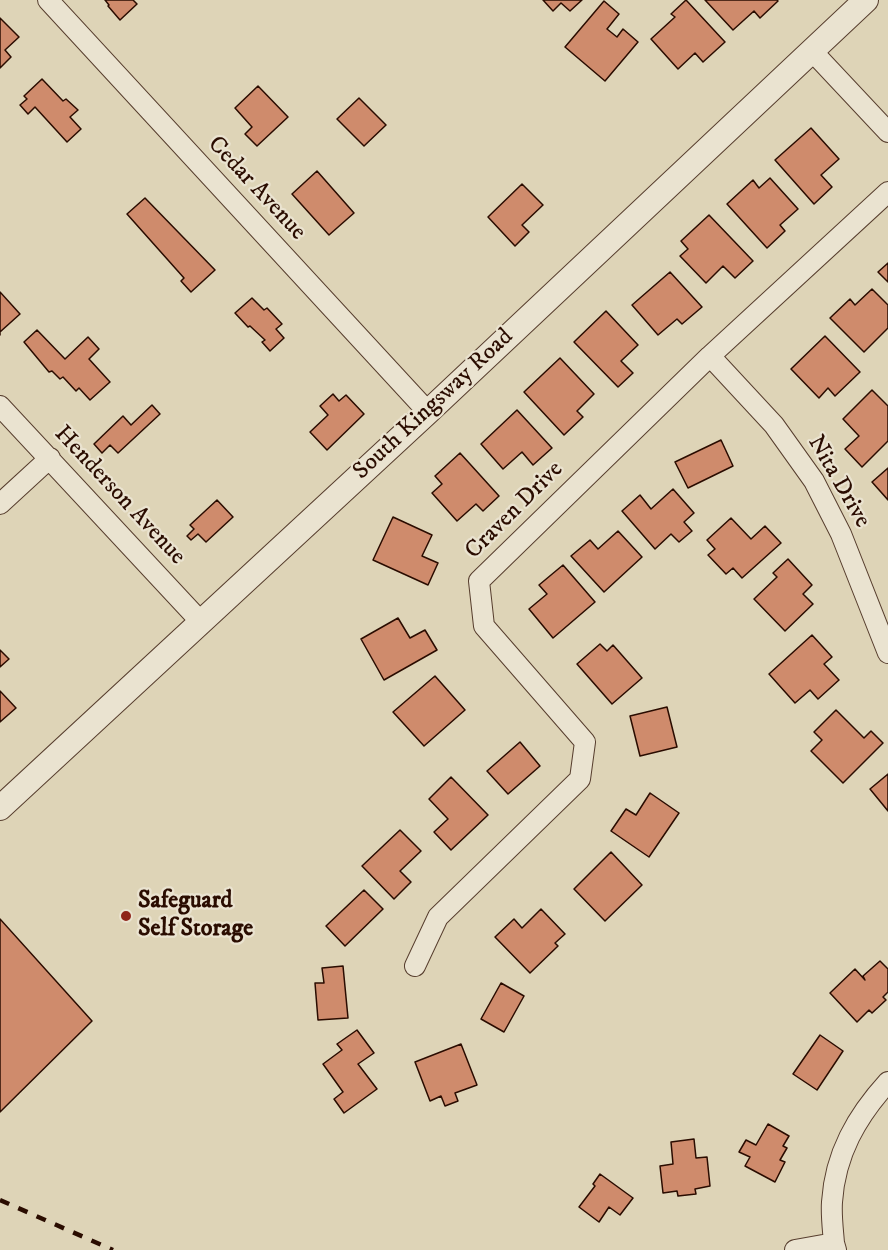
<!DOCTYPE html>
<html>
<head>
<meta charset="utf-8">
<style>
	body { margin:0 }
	canvas { display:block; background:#ded4b7 }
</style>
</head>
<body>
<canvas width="888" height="1250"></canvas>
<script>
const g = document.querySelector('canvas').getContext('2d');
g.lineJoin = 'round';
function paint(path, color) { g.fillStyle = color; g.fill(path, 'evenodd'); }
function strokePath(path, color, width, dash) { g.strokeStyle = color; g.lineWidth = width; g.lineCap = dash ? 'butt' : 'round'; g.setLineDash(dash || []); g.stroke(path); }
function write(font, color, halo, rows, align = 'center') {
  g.font = font + ' "IM FELL DW Pica",serif'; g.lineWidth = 4.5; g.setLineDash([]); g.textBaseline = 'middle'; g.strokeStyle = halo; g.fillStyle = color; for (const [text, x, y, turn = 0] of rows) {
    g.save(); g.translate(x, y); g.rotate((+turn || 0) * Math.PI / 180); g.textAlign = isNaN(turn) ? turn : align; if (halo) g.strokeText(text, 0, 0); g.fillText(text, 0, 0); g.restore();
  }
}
const building = new Path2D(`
	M105 0H133L137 4 120 20 108 6 109 5Z
	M543 0H582L570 11 561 3 553 11Z
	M686 0 725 42 703 62 695 53 678 69 651 39 675 17 671 14Z
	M705 0H777L778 1 760 18 754 11 733 30Z
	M604 1 619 14 607 29 617 37 623 29 638 42 605 81 565 47Z
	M0 18 19 37 5 50 11 57 0 68Z
	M42 79 63 101 66 99 78 110 70 117 81 129 67 142 35 107 28 114 20 105 27 99 24 96Z
	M258 86 288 117 257 146 245 134 252 127 235 108Z
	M359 98 386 125 364 146 337 119Z
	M811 128 839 159 821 175 832 187 814 204 775 160Z
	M317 171 354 213 329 235 292 194Z
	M770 178 798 209 780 225 785 231 767 248 727 204 753 180 759 188Z
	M522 184 543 205 522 225 529 232 515 246 488 217Z
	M145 198 215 270 191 292 181 281 184 278 127 214Z
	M709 215 753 261 735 278 723 266 706 283 680 256 688 249 681 241Z
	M888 263V282L878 272Z
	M670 272 702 307 682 324 677 319 658 335 632 305Z
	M872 289 888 305V328L864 352 830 318 850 299 855 305Z
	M0 292 20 314 0 332V335Z
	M252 298 264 310 267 308 282 324 276 329 284 338 270 351 262 342 265 340 250 326 248 327 235 313Z
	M606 311 638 345 621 361 633 373 618 387 574 342Z
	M37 330 65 359 88 337 99 349 89 359 110 382 90 400 79 388 76 391 63 377 60 379 52 371 49 372 24 342Z
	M825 336 860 372 835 396 828 388 819 398 791 369Z
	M560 358 594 394 577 411 583 417 564 435 524 392Z
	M872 390 888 406V441L862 467 845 449 859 436 843 419Z
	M333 394 339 401 346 395 364 414 327 450 310 432 328 415 320 406Z
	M152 405 160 414 118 453 110 445 102 453 94 444 123 416 131 425Z
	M517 410 552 448 533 465 522 452 503 469 481 444Z
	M721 440 733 466 688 488 675 462Z
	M460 453 499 496 483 511 476 504 457 521 432 493 442 484 435 476Z
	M888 468V500L872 482Z
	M673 489 694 513 684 522 692 531 679 542 671 534 655 549 622 511 640 495 651 509Z
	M217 500 233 517 206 542 198 534 191 540 187 536 194 529 190 525Z
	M393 517 432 535 422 556 438 563 428 585 373 560Z
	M731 518 751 539 765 526 781 543 742 578 733 568 726 574 708 555 715 549 707 540Z
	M618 531 642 557 604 592 571 556 590 540 598 549Z
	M788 559 812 585 803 594 813 604 785 631 754 599 777 577 773 573Z
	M563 565 595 602 553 638 529 609 547 594 539 585Z
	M398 618 410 638 425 630 437 650 384 680 361 639Z
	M812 635 832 657 824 664 839 680 818 699 810 690 795 703 769 674Z
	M600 644 607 651 613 645 642 678 612 704 577 664Z
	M0 650 9 659 0 667Z
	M435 676 465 710 424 746 393 712Z
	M0 691 16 708 0 722Z
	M667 707 677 747 640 756 630 716Z
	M836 710 864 738 871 731 883 743 843 783 811 751 822 740 814 732Z
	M520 742 540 766 508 794 487 771Z
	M888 774V811L870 789Z
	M451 777 488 815 451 850 434 832 448 819 429 799Z
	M650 793 679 813 649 857 611 831 626 809 636 815Z
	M400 830 421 851 400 871 411 882 394 899 362 866Z
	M611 852 642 885 605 921 574 889Z
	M364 890 383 909 345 946 326 926Z
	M541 909 565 934 555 943 558 946 530 973 495 937 514 919 522 928Z
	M0 919 92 1021 0 1112Z
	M880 961 888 969V992L883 997 886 1000 872 1013 869 1010 857 1022 830 993 855 969 865 980 863 976Z
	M343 966 348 1018 318 1020 315 983H324L322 968Z
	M501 983 524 996 504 1032 481 1019Z
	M357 1030 374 1053 358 1064 377 1089 344 1113 334 1099 343 1092 323 1064 342 1050 337 1044Z
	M820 1035 843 1051 817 1090 793 1074Z
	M461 1044 477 1085 455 1093 458 1101 445 1106 441 1096 430 1101 415 1062Z
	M768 1124 789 1136 783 1146 787 1148 780 1160 785 1162 775 1182 745 1166 750 1157 739 1152 746 1140 756 1145Z
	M694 1139 696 1158 707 1157 710 1186 695 1189 696 1194 678 1196 677 1191 663 1193 660 1166 673 1164 671 1142Z
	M600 1174 633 1198 620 1215 609 1207 599 1222 579 1207 595 1186 593 1184Z`);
const minor = new Path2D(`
	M48 0 428 412
	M812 51 888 132
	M710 356 774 425 814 481 841 534 888 653
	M0 406 201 622
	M0 504 50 458
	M415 966 438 917 580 779 585 742 484 626 479 581 710 356 888 192
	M795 1250 834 1243
	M836 1250 834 1243C833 1230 831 1215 832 1202 835 1154 857 1116 888 1082`);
const tertiary = new Path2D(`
	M0 808 428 412 866 0`);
const rail = new Path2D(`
	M0 1200 113 1250`);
const markers = [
	[126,916,6,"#8f2418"]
];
const streetNames = [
	["Cedar Avenue",256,189,47],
	["South Kingsway Road",434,405,-43],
	["Nita Drive",838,482,60],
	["Henderson Avenue",119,496,47],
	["Craven Drive",515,511,-45]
];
const poiNames = [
	["Safeguard",138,902],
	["Self Storage",138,930]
];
paint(building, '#cf8b6c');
strokePath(building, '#2a0c00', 1.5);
strokePath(minor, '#573e2e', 22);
strokePath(tertiary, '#573e2e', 26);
strokePath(minor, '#eae3d0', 20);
strokePath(tertiary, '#eae3d0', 24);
strokePath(rail, '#2a0c00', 4.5, [10, 10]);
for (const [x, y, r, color] of markers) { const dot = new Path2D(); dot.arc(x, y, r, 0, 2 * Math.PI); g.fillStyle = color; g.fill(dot); strokePath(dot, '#eae3d0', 2); }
write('24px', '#2a0c00', '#eae3d0', streetNames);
write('bold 24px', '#2a0c00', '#eae3d0', poiNames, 'left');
</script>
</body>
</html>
